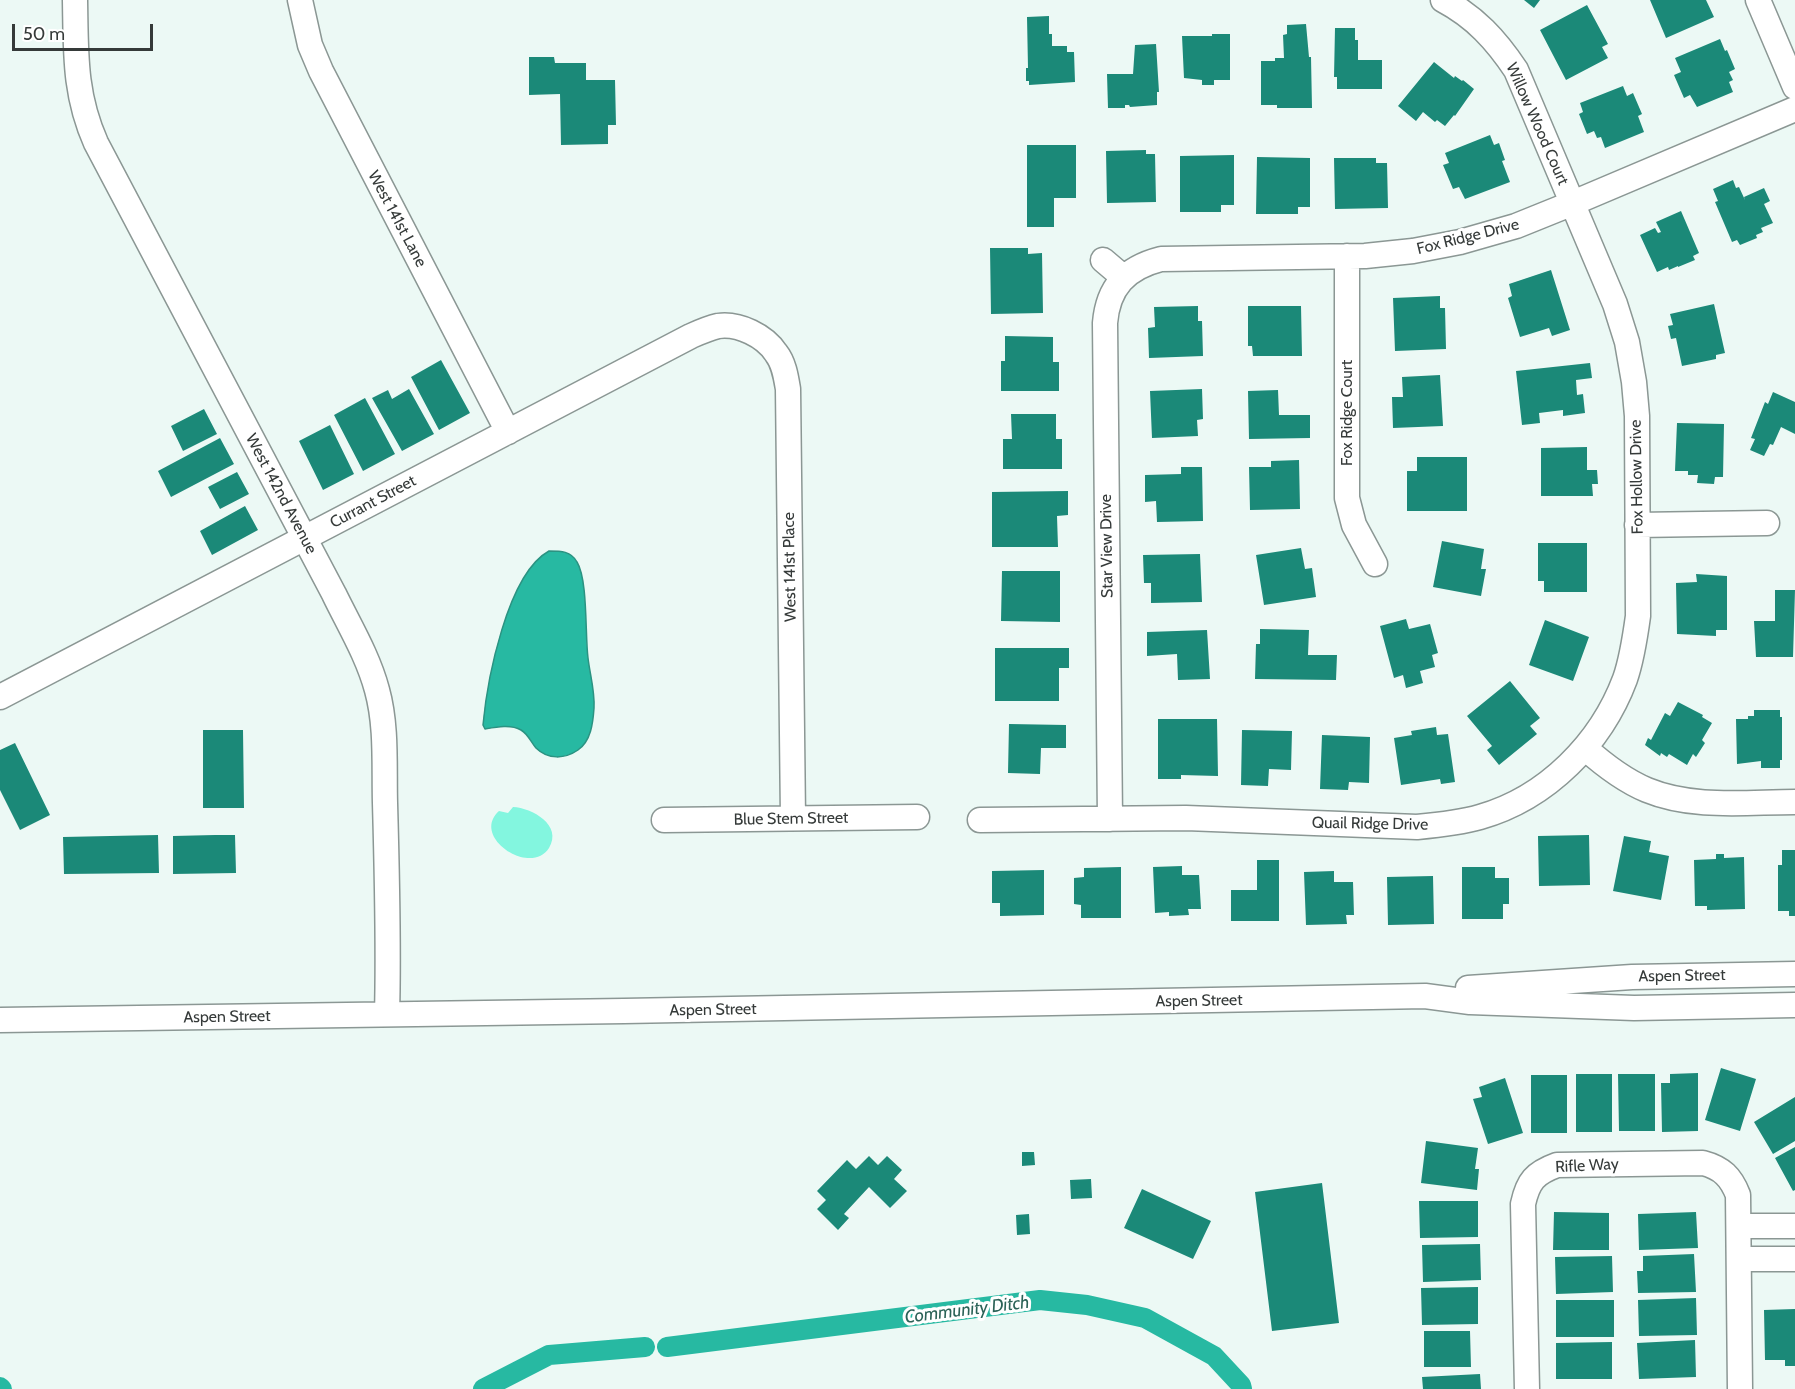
<!DOCTYPE html>
<html>
<head>
<meta charset="utf-8">
<style>
	body { margin:0 }
	#map { position:relative; width:1795px; height:1389px; overflow:hidden; background:#ecf9f5; font-family:Cabin,sans-serif }
	canvas { display:block }
	.scale { position:absolute; left:12px; top:24px; width:141px; height:27px; box-sizing:border-box; border:3px solid #353a39; border-top:0; padding-left:8px; font-size:18px; line-height:21px; white-space:nowrap; color:#353a39; -webkit-text-stroke:4px #fff; paint-order:stroke }
</style>
</head>
<body>
<div id="map">
<canvas width="1795" height="1389"></canvas>
<div class="scale">50 m</div>
</div>
<script>
const g = document.querySelector('canvas').getContext('2d');
g.lineJoin = 'round';
function paint(path, color) { g.fillStyle = color; g.fill(path, 'evenodd'); }
function strokePath(path, color, width, dash) { g.strokeStyle = color; g.lineWidth = width; g.lineCap = dash ? 'butt' : 'round'; g.setLineDash(dash || []); g.stroke(path); }
function write(font, color, halo, rows, align = 'center') {
  g.font = font + ' Cabin,sans-serif'; g.lineWidth = 6; g.setLineDash([]); g.textBaseline = 'middle'; g.strokeStyle = halo; g.fillStyle = color; for (const [text, x, y, turn = 0] of rows) {
    g.save(); g.translate(x, y); g.rotate((+turn || 0) * Math.PI / 180); g.textAlign = isNaN(turn) ? turn : align; if (halo) g.strokeText(text, 0, 0); g.fillText(text, 0, 0); g.restore();
  }
}
const green = new Path2D(`
	M513 807C532 808 563 825 549 848 531 877 470 837 499 811L508 813Z`);
const water = new Path2D(`
	M549 551C561 551 571 551 577 562 588 580 585 635 588 658 590 675 595 691 594 708 593 723 591 741 578 750 565 759 548 760 536 748 531 742 528 734 521 730 511 724 496 727 485 729L483 725C487 681 507 574 549 551Z`);
const canal = new Path2D(`
	M667 1347 1040 1300 1087 1305 1145 1318 1214 1356 1241 1385 1242 1389
	M0 1387 2 1389
	M483 1389 549 1355 645 1347`);
const building = new Path2D(`
	M1524 0H1540L1534 8Z
	M1650 0H1706L1714 17 1666 38Z
	M1587 5 1608 44 1602 47 1608 58 1566 80 1540 30Z
	M1049 16V34H1052V46H1067V52H1074L1075 82 1029 85V81H1026V68H1028L1027 17Z
	M1306 24 1309 57H1311L1312 108H1277V105H1261V61H1275V58H1284L1283 35 1287 34V25Z
	M1335 28H1355V40H1358V60H1382V89H1337V77H1334Z
	M1212 34H1230V80H1214V85H1202V80L1184 78 1182 36H1212Z
	M1720 39 1725 51 1727 50 1735 69 1729 72 1733 80 1729 82 1733 92 1697 107 1690 95 1684 98 1674 75 1681 72 1675 58Z
	M1156 44 1159 92H1157V105L1130 107 1129 105H1125V108H1108L1107 74H1133L1135 45Z
	M529 57H554L555 63H586V80H615L616 125H608V144L561 145 560 94 529 95Z
	M1434 62 1454 78 1455 76 1462 81 1463 80 1474 89 1455 116 1454 115 1445 126 1437 120 1435 122 1423 112 1416 121 1398 106Z
	M1623 86 1627 96 1633 93 1642 114 1638 116 1644 132 1605 148 1601 137 1597 138 1594 131 1587 134 1579 114 1583 112 1580 103Z
	M1490 135 1494 145 1499 143 1505 160 1502 161 1510 182 1465 199 1459 187 1453 189 1443 165 1449 163 1445 153Z
	M1027 145H1076V198H1054V227H1027Z
	M1146 150V154H1155L1156 202 1107 203 1106 151Z
	M1234 155V205H1221V212H1180V156Z
	M1257 157 1310 158V207H1298V214H1256Z
	M1334 158H1376V163H1387L1388 208 1335 209Z
	M1733 180 1736 188 1739 187 1745 200 1744 197 1764 188 1770 201 1764 204 1773 223 1761 228 1763 232 1756 235 1757 238 1740 245 1737 240 1732 242 1715 202 1718 201 1713 189Z
	M1681 211 1699 253 1693 256 1695 260 1678 267V266L1669 270 1668 267 1657 272 1640 235 1655 228 1658 233 1661 232 1656 222Z
	M990 248H1028V254L1042 253 1043 313 991 314Z
	M1551 270 1570 330 1552 336 1549 328 1520 337 1508 298 1512 296 1509 284Z
	M1440 296V308H1445L1446 349 1395 351 1393 298Z
	M1714 304 1725 353 1716 355V359L1682 366 1676 338 1671 339 1668 326 1673 325 1670 314Z
	M1198 306V321H1202L1203 356 1149 358 1148 328 1155 327 1154 307Z
	M1248 306H1301L1302 356H1253L1252 346H1248Z
	M1005 336 1053 337V362H1059V391H1001V361H1005Z
	M441 360 470 413 439 430 411 377Z
	M1590 363 1592 378 1576 380 1577 395 1583 394 1585 413 1563 416V410L1539 413 1540 423 1522 425 1516 371Z
	M1440 375 1443 426 1393 428 1392 397H1403L1402 377Z
	M409 389 434 434 402 451 372 398 388 390 392 399Z
	M1202 389 1203 419 1197 420 1198 436 1152 438 1150 391Z
	M1278 390 1279 415H1310V438L1249 439 1248 391Z
	M1773 392 1795 402V434L1781 427 1773 445 1770 444 1764 456 1750 450 1755 439 1751 438 1765 402 1768 404Z
	M365 398 395 454 363 471 334 415Z
	M204 409 217 434 183 451 171 426Z
	M1011 414H1056V439H1062V469H1003V439H1012Z
	M1677 423 1724 424 1723 477H1715L1714 484 1697 483 1698 475H1688V471H1675Z
	M330 425 354 474 323 490 299 441Z
	M220 438 234 464 171 497 158 471Z
	M1587 447V470H1597L1598 484H1592L1593 496H1541V448Z
	M1417 457H1467V511H1407V471H1417Z
	M1299 460 1300 509 1250 510 1249 467H1271V461Z
	M1181 467H1202L1203 521 1157 522 1156 501 1145 502V475L1181 474Z
	M237 472 249 494 220 509 208 487Z
	M1068 491V515L1057 516 1058 547H992V492Z
	M245 506 258 530 212 555 200 531Z
	M1442 541 1484 549 1481 569H1486L1481 596 1433 587Z
	M1538 543H1587V592H1544V581H1538Z
	M1301 548 1305 569 1312 568 1316 597 1264 605 1256 555Z
	M1200 554 1202 602 1151 603V583H1144L1143 555Z
	M1002 571H1060V622L1001 621Z
	M1696 574 1727 576V630H1716V636L1677 634 1676 583 1697 582Z
	M1775 590H1795L1793 657H1756L1754 621H1775Z
	M1406 619 1409 629 1430 624 1438 653 1432 655 1435 667 1420 671 1423 683 1406 688 1403 675 1394 678 1380 626Z
	M1545 620 1589 637 1573 681 1529 665Z
	M1260 629 1309 630 1308 655H1337L1336 680 1255 679 1256 644H1260Z
	M1207 630 1210 679 1178 680 1177 654 1147 656V632Z
	M995 648H1069V668H1059V701H995Z
	M1510 681 1540 718 1530 726 1537 734 1499 765 1487 750 1492 746 1467 716Z
	M1678 702 1703 715 1702 717 1712 723 1702 740 1705 743 1696 757 1693 754 1687 765 1669 754 1667 757 1661 753 1660 756 1645 745 1648 738 1651 740 1665 713 1670 716Z
	M1754 710H1780V717H1782V760H1780V768H1761V761L1737 764 1736 719H1748V716H1754Z
	M1158 719H1217L1218 776 1181 775V779H1158Z
	M1009 724 1066 725V748H1041L1040 774 1008 773Z
	M1436 727 1437 735 1448 734 1455 782 1441 784 1440 779 1401 785 1394 738 1412 735 1411 731Z
	M203 730H243L244 808H203Z
	M1242 730 1292 731 1291 770 1269 769 1268 786 1241 785Z
	M1322 735 1370 737 1369 783 1349 782 1348 790 1320 789Z
	M15 743 50 815 20 830 0 790V750Z
	M158 835 159 873 64 874 63 837Z
	M215 835H235L236 873 173 874V836Z
	M1589 835 1590 885 1539 886 1538 836Z
	M1624 836 1651 841 1649 852 1669 856 1661 900 1613 891Z
	M1782 850H1795V916H1789V911H1778V865H1782Z
	M1716 854H1724V858L1744 857 1745 909 1707 910V906H1695L1694 860 1716 859Z
	M1257 860H1279V921H1231V890H1257Z
	M1182 866V875H1199L1201 909H1188L1189 915 1169 916V912L1155 913 1153 867Z
	M1121 867V918H1081V905L1074 904V878L1084 877V868Z
	M1462 867H1495V878H1509V904H1503V919H1462Z
	M1044 870V915L1000 916V903H992V871Z
	M1334 871V882H1353L1354 915H1346L1347 924 1306 925 1304 872Z
	M1433 876 1434 924 1388 925 1387 877Z
	M1721 1068 1756 1079 1740 1131 1705 1120Z
	M1698 1073V1131L1662 1132 1661 1083H1670V1074Z
	M1576 1074H1612V1132H1576Z
	M1618 1074H1655V1131H1619Z
	M1531 1075H1567V1133H1531Z
	M1505 1078 1523 1133 1488 1144 1473 1099 1482 1097 1479 1087Z
	M1795 1097V1141L1773 1154 1754 1122Z
	M1426 1141 1478 1148 1475 1169H1479L1477 1190 1421 1183Z
	M1795 1147V1190L1793 1191 1775 1158Z
	M1022 1152H1034L1035 1165 1022 1166Z
	M869 1156 878 1165 887 1156 902 1170 894 1179 907 1191 890 1208 869 1187 844 1214 849 1218 838 1230 817 1209 826 1200 817 1191 847 1160 856 1169Z
	M1091 1179 1092 1198 1071 1199 1070 1180Z
	M1322 1183 1339 1323 1272 1331 1255 1192Z
	M1142 1189 1211 1221 1193 1259 1124 1228Z
	M1419 1201H1478V1237L1420 1238Z
	M1554 1212 1609 1213V1250H1553Z
	M1696 1212 1698 1248 1639 1250 1638 1214Z
	M1029 1214 1030 1234 1017 1235 1016 1215Z
	M1480 1244 1481 1280 1423 1282 1422 1245Z
	M1694 1254 1696 1292 1638 1293 1637 1271H1643V1256Z
	M1612 1256 1613 1292 1556 1294 1555 1257Z
	M1478 1287V1324L1422 1325 1421 1288Z
	M1696 1298 1697 1335 1639 1336 1638 1300Z
	M1556 1300H1614V1337H1556Z
	M1795 1309V1366H1785V1360H1765L1764 1310Z
	M1424 1331H1470L1471 1367H1424Z
	M1695 1340 1696 1377 1639 1379 1637 1343Z
	M1612 1342V1379H1556V1343Z
	M1480 1374 1481 1389H1423L1422 1377Z`);
const minor = new Path2D(`
	M75 0C76 52 74 94 96 143L334 594C349 625 368 656 377 690 387 726 384 766 385 803 387 874 389 944 387 1014
	M300 0 310 45 321 71 508 432
	M1758 0 1795 87
	M1347 256V498L1354 525 1375 564
	M1103 260 1123 277
	M1637 525 1767 523
	M0 697 691 336C700 332 709 328 718 326 739 323 765 336 776 353 784 363 786 377 788 389L793 818
	M1585 748C1604 765 1623 780 1647 790 1693 809 1746 802 1795 802
	M1110 819 1105 323C1108 287 1126 268 1161 259L1365 256 1413 251 1460 242 1516 226 1573 203 1795 109
	M664 820 917 817
	M980 820 1186 818 1417 827C1438 825 1459 823 1480 817 1547 798 1601 743 1625 679 1632 659 1635 638 1638 616L1637 416 1634 382 1627 342 1615 304 1516 70C1496 40 1475 17 1443 0
	M1468 988 1632 977 1795 974
	M0 1020 624 1011 1425 996 1470 1002 1634 1008 1795 1005
	M1739 1226H1795
	M1739 1259H1795
	M1527 1389 1523 1204C1528 1181 1535 1173 1557 1165L1703 1163C1722 1168 1731 1177 1738 1195L1740 1389`);
const streetNames = [
	["Willow Wood Court",1537,124,66],
	["West 141st Lane",397,219,62],
	["Fox Ridge Drive",1468,237,-14],
	["Fox Ridge Court",1347,413,-90],
	["Fox Hollow Drive",1637,477,-91],
	["West 142nd Avenue",281,494,62],
	["Currant Street",373,502,-28],
	["Star View Drive",1107,546,-91],
	["West 141st Place",790,567,-91],
	["Blue Stem Street",791,819,-1],
	["Quail Ridge Drive",1370,824,1],
	["Aspen Street",1682,976,-1],
	["Aspen Street",1199,1001,-1],
	["Aspen Street",713,1010,-1],
	["Aspen Street",227,1017,-1],
	["Rifle Way",1587,1166,-3]
];
const waterNames = [
	["Community Ditch",967,1310,-7]
];
paint(green, '#83f6df');
paint(water, '#27b9a2');
strokePath(water, '#2b9382', 1.5);
strokePath(canal, '#27b9a2', 20);
paint(building, '#1b8978');
strokePath(minor, '#8b9794', 27);
strokePath(minor, '#fff', 24);
write('16px', '#353a39', '#fff', streetNames);
write('italic 18px', '#2b6257', '#fff', waterNames);
</script>
</body>
</html>
